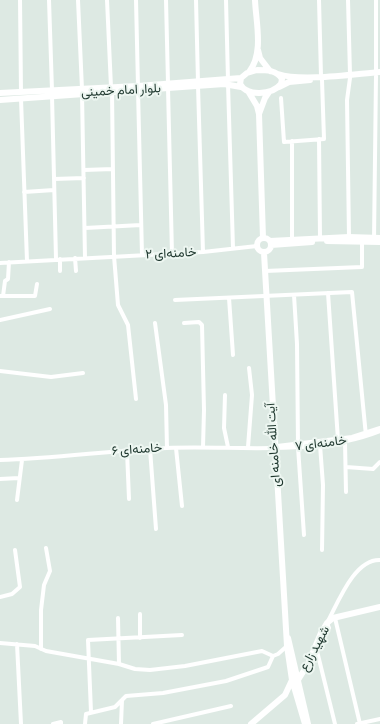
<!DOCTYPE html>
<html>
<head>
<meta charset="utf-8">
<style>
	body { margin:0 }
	canvas { display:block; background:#dde9e3 }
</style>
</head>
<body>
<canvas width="380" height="724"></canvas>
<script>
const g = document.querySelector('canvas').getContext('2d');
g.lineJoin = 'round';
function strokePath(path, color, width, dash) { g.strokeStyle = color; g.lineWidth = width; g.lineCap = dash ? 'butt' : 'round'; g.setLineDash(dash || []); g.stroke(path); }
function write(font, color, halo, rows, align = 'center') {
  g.font = font + ' "Sofia Sans Condensed",Vazirmatn,sans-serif'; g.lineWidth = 4; g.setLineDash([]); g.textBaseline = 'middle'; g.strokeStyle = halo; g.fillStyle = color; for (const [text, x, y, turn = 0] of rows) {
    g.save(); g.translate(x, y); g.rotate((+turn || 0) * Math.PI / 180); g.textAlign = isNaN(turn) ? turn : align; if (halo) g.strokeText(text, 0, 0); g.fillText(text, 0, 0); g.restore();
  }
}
const street = new Path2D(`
	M20 0 21 92
	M49 0 52 90
	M78 0 82 89
	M107 0 111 87
	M136 0 138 86
	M166 0 168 83
	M196 0 198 82
	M226 0 228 80
	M319 0 321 76
	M348 0 350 74
	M376 0V72
	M228 84 233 248
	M198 86 203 252
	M168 88 172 254
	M138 90 142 255
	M112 92 114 256 118 305 128 325 136 399
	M82 94 85 258
	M52 96 56 259
	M281 98 284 142 324 139 322 80
	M21 99 27 261
	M319 139 320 237
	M292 141V239
	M84 170 113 169
	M54 179 84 178
	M24 192 54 190
	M85 228 141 225
	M349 237 347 100 350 78
	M374 240 376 76
	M75 258 76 271
	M60 259V271
	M0 263 203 252 257 246
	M265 271 362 267V242
	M328 293 338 440
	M294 295 297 344 298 444
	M0 296H35L37 284
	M3 296 5 281 8 279 9 262
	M229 298 233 355
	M175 300 352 292 366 436
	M0 320 50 309
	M155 323 166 405 167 448
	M184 323 199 322 202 325 204 410 203 447
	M0 371 51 377 83 373
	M225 395 224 428 228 447
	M345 442 346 492
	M320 445 323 485 322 550
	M277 446 352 437 380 428
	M248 447 252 395 249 368
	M298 447 304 535
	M176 448 182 506
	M150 449 156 529
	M127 451 129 499
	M0 460C56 459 111 450 167 448 235 445 315 457 380 431
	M346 467 373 469 380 462
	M0 479 19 478
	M17 500 22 460
	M0 597 12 594 20 587 15 550
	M140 614V638
	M118 618 119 664
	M335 618 360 724
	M329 628 327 623C338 603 354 559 380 560
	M0 643 35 646 46 651 119 664 135 669 150 670 185 666 262 651 273 656 278 654 287 646
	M17 644 21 724
	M316 647 335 724
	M41 649V610L44 585 50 571 46 548
	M91 712 88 640 182 635
	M53 724 61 722V724
	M85 724 86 714 115 707 126 696 163 693 226 681 268 667 273 656
	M121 724 122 700
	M153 724 231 706
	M357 724 380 719`);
const secondary = new Path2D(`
	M258 50 260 58 270 71
	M257 70C266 70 277 70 282 79L281 84C272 95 247 97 240 84L241 78 247 73Z
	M249 72C264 53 256 23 255 0
	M278 74C301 82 354 74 380 72
	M279 87 289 82 310 80
	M248 91 257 106 259 114 263 238
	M0 93 138 86 241 78
	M0 100 224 84 241 87
	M259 114 265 98 269 92
	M257 245a7 7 0 1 1 14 0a7 7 0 1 1-14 0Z
	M270 241 349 237 380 238
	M327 241 380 242
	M271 245 312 242
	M264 253 287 646 292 680 305 724
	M288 638 308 724
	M298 680 308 664 321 633 327 623 333 618 380 607
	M251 724 285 695 292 680`);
const streetNames = [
	["بلوار امام خمینی",121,91,-3],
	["خامنه‌ای ۲",171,254,-3],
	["خامنه‌ای ۷",321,444,-7],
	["آیت الله خامنه ای",274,445,-94],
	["خامنه‌ای ۶",137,450,-4],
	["شهید زارع",315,649,-62]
];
strokePath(street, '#fff', 4);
strokePath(secondary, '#fff', 6);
write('13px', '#1f382f', '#edf6f1', streetNames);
</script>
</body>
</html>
